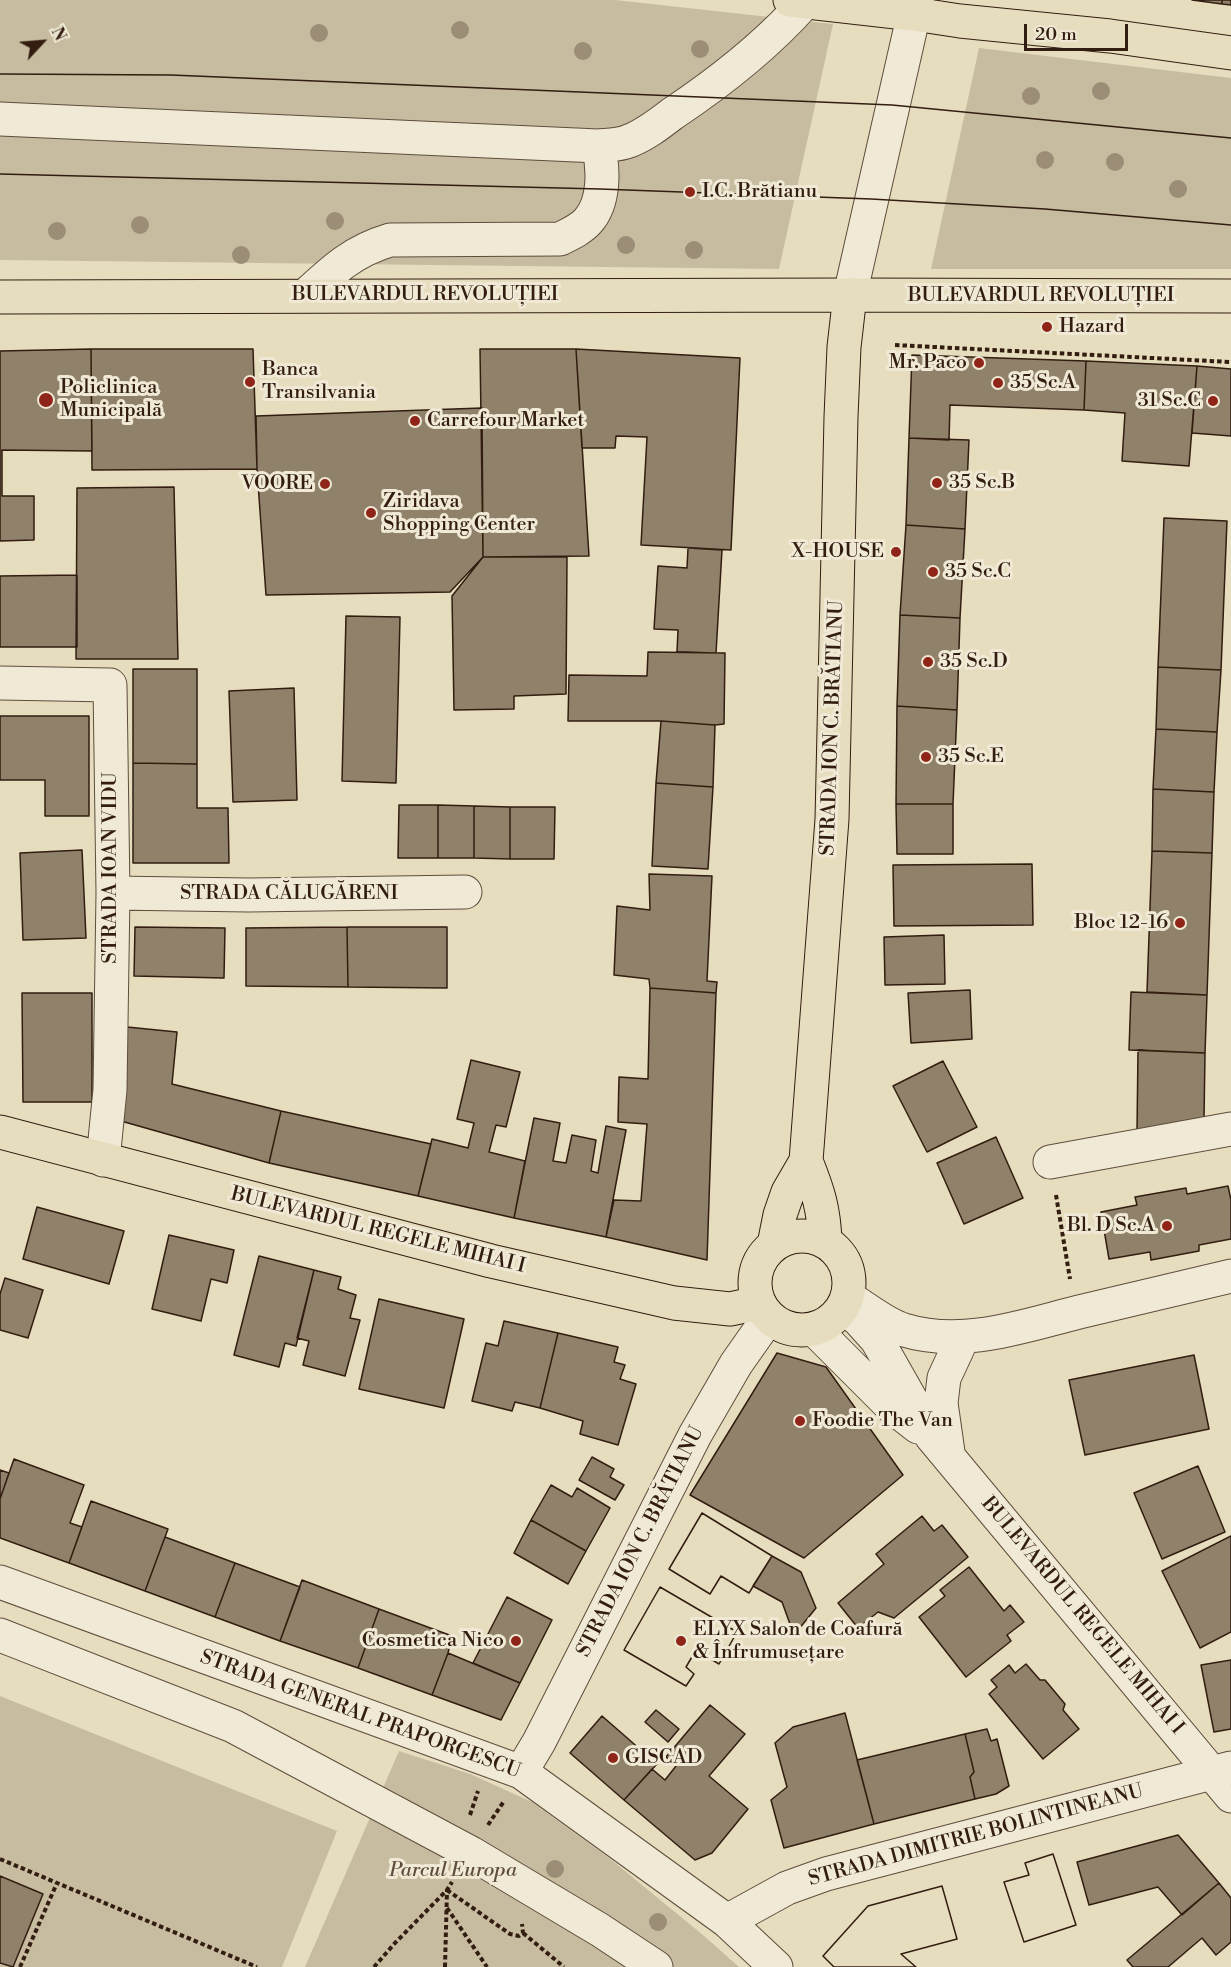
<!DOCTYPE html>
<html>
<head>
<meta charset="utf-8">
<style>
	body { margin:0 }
	#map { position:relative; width:1231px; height:1967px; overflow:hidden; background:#e6ddbe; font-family:"Libre Bodoni",serif }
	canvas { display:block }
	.north { position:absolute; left:12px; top:12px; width:60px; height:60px; -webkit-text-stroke:4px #efe9d5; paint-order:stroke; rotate:64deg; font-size:16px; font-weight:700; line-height:24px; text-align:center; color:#321d10 }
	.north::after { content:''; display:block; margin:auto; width:21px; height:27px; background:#321d10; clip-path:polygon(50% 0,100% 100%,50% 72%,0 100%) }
	.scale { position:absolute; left:1024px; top:24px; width:104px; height:27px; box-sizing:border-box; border:3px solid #321d10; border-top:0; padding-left:8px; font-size:18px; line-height:21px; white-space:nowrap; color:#321d10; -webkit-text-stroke:4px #efe9d5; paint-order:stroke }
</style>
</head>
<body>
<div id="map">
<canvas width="1231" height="1967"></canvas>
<div class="north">N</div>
<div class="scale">20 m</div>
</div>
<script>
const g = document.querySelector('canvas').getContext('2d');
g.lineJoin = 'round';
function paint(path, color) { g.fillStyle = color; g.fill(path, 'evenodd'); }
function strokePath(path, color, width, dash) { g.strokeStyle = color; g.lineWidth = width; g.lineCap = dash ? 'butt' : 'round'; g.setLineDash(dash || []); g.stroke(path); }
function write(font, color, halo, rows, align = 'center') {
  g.font = font + ' "Libre Bodoni",serif'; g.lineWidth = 6; g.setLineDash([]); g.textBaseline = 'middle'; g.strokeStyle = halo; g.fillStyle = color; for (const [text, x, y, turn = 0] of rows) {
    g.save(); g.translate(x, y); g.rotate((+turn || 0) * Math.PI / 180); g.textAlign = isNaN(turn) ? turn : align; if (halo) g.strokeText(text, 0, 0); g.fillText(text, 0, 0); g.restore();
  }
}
const green = new Path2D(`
	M0 0H615L833 24 779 269 0 260Z
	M979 48 1231 78V269H931Z
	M0 1696 337 1831 282 1967H0Z
	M399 1751 470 1774 532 1802 609 1858 703 1935 739 1967H305Z`);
const building = new Path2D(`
	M1192 0H1222V4Z
	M1222 0H1231V5L1222 4Z
	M91 349 92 451 2 450V496H34V540L0 541V351Z
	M91 349H253L257 469 92 470Z
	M480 349H576L589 556 483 557Z
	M576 349 740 358 731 550 641 545 647 437 616 436 615 448H582Z
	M912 355 1086 361 1084 410 950 405 949 440 909 438Z
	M1086 361 1197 366 1189 466 1122 461 1125 413 1084 410Z
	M1197 366 1231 369V436L1192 433Z
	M482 408 483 557 450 592 266 595 257 469 256 416Z
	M909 438 969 440 965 529 906 525Z
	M174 487 178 659H76L77 488Z
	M1164 518 1227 521 1221 670 1158 667Z
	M906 525 965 529 960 618 900 615Z
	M688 548 722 550 716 653 677 652 678 630 654 629 658 566 687 568Z
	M483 557H567L566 694 514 696V709L454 710 452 596Z
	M77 575V647H0V576Z
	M900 615 960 618 957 710 897 706Z
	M346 616 400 617 396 783 342 781Z
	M648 652 725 653 724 724 715 725 661 721H568L569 675 647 676Z
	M1158 667 1221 670 1217 732 1156 729Z
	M133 669H197V764L133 763Z
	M294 688 297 800 233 802 229 691Z
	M897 706 957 710 953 804H896Z
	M0 716H89V816H45V780H0Z
	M661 721 715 725 713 787 656 783Z
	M1156 729 1217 732 1214 792 1153 789Z
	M133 763 197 764V808H228L229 863H133Z
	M656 783 713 787 708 869 652 866Z
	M1153 789 1214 792 1212 853 1152 851Z
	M896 804H953V854H897Z
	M399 805H438V858H398Z
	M438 805 474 806V858H438Z
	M474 806 510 807V859L474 858Z
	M510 807H555L554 859H510Z
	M82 850 86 938 23 940 20 853Z
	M1152 851 1212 853 1207 995 1147 992Z
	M1032 864 1033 925 894 926 893 865Z
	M649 874 712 876 707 981 717 982 716 993 650 988 649 979 614 975 617 906 650 910Z
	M135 927 225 928 224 978 134 976Z
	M347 927 348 987 246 986V928Z
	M347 927H447V988L348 987Z
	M944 935 945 984 885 985 884 937Z
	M650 988 716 993 707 1260 606 1237 614 1200 641 1201 647 1124 618 1122 619 1077 648 1079Z
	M970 990 972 1039 911 1043 908 993Z
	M1131 992 1207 995 1205 1053 1129 1050Z
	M22 993H92V1102H23Z
	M127 1027 177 1032 172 1084 281 1111 269 1163 121 1121Z
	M1138 1050 1205 1053 1204 1119 1137 1131Z
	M471 1060 520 1072 506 1127 496 1125 489 1152 525 1161 514 1218 418 1196 432 1139 468 1148 474 1123 457 1119Z
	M943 1061 977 1127 927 1152 893 1086Z
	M281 1111 431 1144 418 1196 269 1163Z
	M534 1118 560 1123 553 1161 566 1163 572 1135 596 1140 591 1171 598 1173 606 1126 626 1130 606 1237 514 1218Z
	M996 1137 1023 1198 964 1224 937 1163Z
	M1228 1186 1231 1200V1239L1199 1245V1251L1151 1260 1150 1252 1109 1259 1101 1212 1137 1205 1135 1197 1186 1188 1187 1194Z
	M37 1207 124 1231 109 1284 23 1259Z
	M169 1235 234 1250 227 1283 211 1279 201 1321 152 1309Z
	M259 1256 314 1270 296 1346 285 1343 279 1367 234 1355Z
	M314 1270 341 1277 338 1289 356 1295 350 1318 360 1320 345 1376 303 1365 309 1341 297 1338Z
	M5 1278 43 1290 28 1338 0 1330V1294Z
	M379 1299 464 1319 444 1408 359 1389Z
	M504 1321 558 1333 540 1408 515 1402 512 1411 472 1401 486 1343 498 1346Z
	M558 1333 618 1347 614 1362 625 1365 620 1379 636 1384 618 1445 580 1434 583 1421 540 1408Z
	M777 1353 826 1367 903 1475 804 1558 690 1495Z
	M1194 1355 1209 1429 1085 1455 1069 1380Z
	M592 1457 614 1469 610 1477 624 1485 615 1500 579 1480Z
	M14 1459 84 1485 70 1523 82 1527 69 1563 0 1538V1499Z
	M1198 1466 1225 1532 1162 1559 1134 1493Z
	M0 1470 9 1473 0 1499Z
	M551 1485 572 1497 577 1488 610 1508 586 1551 531 1520Z
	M91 1501 168 1529 145 1591 69 1563Z
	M702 1513 772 1556 749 1593 721 1576 710 1594 669 1569Z
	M702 1513 772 1556 749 1593 721 1576 710 1594 669 1569Z
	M922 1516 934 1531 942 1525 968 1557 894 1618 878 1612 858 1628 838 1603 884 1564 876 1554Z
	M531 1520 586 1551 568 1584 514 1553Z
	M1231 1536V1632L1200 1648 1162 1571Z
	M165 1537 235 1563 215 1617 145 1591Z
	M772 1556 801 1572 816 1608 794 1635 782 1602 753 1586Z
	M235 1563 300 1587 280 1641 215 1617Z
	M969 1567 1004 1611 1010 1605 1024 1622 1007 1635 1011 1641 966 1677 919 1617 945 1596 940 1590Z
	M302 1580 379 1609 358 1668 280 1641Z
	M660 1587 737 1632 719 1664 696 1650 686 1667 694 1674 686 1686 624 1650Z
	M660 1587 737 1632 719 1664 696 1650 686 1667 694 1674 686 1686 624 1650Z
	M507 1597 552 1620 520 1683 473 1663Z
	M379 1609 452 1636 448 1653 432 1695 358 1668Z
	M448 1653 520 1683 501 1720 432 1695Z
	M1231 1660V1729L1214 1732 1201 1665Z
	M1026 1664 1040 1680H1045L1065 1704 1063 1710 1079 1729 1043 1759 989 1694 997 1687 991 1680 1009 1665 1015 1673Z
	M710 1705 745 1734 709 1776 748 1809 712 1853 695 1860 624 1800 652 1769 665 1780 676 1766 666 1757Z
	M656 1710 679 1729 668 1742 645 1722Z
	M845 1713 874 1824 784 1848 771 1800 787 1787 775 1743 793 1727Z
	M602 1716 657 1764 624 1800 570 1753Z
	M987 1729 991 1741 997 1739 1009 1786 996 1794 975 1799 970 1777 974 1772 965 1734Z
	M965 1734 974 1772 970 1777 975 1799 874 1824 857 1760Z
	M1178 1835 1219 1883 1182 1915 1158 1887 1089 1905 1077 1862Z
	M1053 1854 1076 1925 1024 1942 1004 1882 1029 1875 1025 1863Z
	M1053 1854 1076 1925 1024 1942 1004 1882 1029 1875 1025 1863Z
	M0 1876 43 1894 13 1967 0 1963Z
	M1219 1883 1231 1898V1942L1216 1955 1202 1938 1168 1967H1133L1127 1960Z
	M942 1886 957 1939 901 1954 916 1967H834L823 1956 868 1906Z
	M942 1886 957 1939 901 1954 916 1967H834L823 1956 868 1906Z`);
const path = new Path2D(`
	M895 345 1231 362
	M1056 1195 1070 1279
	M470 1815 478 1791
	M488 1825 504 1801
	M0 1859 257 1967
	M447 1890 510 1934 519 1936 523 1933 522 1924
	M447 1908 487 1967
	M523 1933 564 1967
	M20 1967 57 1883
	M374 1967 395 1943 447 1890 452 1882
	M445 1967 447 1890`);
const minor = new Path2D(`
	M0 119 598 146C608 145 620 145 629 141 645 135 659 124 672 114 720 82 767 45 805 2
	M306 295C333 270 353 251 390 240L560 239C570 234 581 229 588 221 605 202 604 168 598 146
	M850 295 917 0
	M0 683 110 685 113 893 110 1090 103 1160
	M113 893 249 895 465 892
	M1050 1162 1231 1129
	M857 1303C872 1313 887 1325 904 1330 963 1348 1023 1326 1079 1312 1130 1300 1180 1288 1231 1276
	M843 1307 859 1320 877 1340 932 1437 1231 1796
	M814 1329 891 1406 918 1427
	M948 1452 941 1403 944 1378 963 1337
	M0 1582 521 1772 727 1921 776 1967
	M0 1635 233 1726 471 1853 600 1930 656 1967
	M521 1772 539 1742 695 1435 736 1364 769 1317
	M727 1921 787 1888 826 1874 1231 1768`);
const major = new Path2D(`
	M790 0 914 14 960 21 1110 36 1231 53
	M0 297 850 295 1231 296
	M0 1132 491 1261 674 1303 730 1309 759 1303
	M755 1283a47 47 0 1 1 94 0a47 47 0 1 1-94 0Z
	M825 1242C824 1209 818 1191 806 1161L832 819 841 417 844 347 850 295
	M774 1245 780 1215 788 1192 806 1161`);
const tram = new Path2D(`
	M0 74 171 75 892 105 1231 138
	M0 174 600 189 871 199 1045 209 1231 225`);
const trees = [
	[460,30],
	[319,33],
	[700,49],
	[583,51],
	[1101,91],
	[1031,96],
	[1045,160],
	[1115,162],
	[1178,189],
	[335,221],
	[140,225],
	[57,231],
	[626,245],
	[694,250],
	[241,255],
	[555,1869],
	[658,1922]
];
const markers = [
	[690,192,6,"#8f2418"],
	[1047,327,6,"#8f2418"],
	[979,363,6,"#8f2418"],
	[250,382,6,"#8f2418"],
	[998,383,6,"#8f2418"],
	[46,400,8,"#8f2418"],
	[1213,401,6,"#8f2418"],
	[415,421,6,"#8f2418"],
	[937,483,6,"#8f2418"],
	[325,484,6,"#8f2418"],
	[371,513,6,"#8f2418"],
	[896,552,6,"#8f2418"],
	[933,572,6,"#8f2418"],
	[928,662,6,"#8f2418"],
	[926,757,6,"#8f2418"],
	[1180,923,6,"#8f2418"],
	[1167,1226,6,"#8f2418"],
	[800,1421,6,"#8f2418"],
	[516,1641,6,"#8f2418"],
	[681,1641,6,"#8f2418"],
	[613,1758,6,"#8f2418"]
];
const poiNames = [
	["I.C. Brătianu",702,192],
	["Hazard",1059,327],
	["Mr. Paco",967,363,"right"],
	["Banca",262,370],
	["Transilvania",262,393],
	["35 Sc.A",1010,383],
	["Policlinica",60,388],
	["Municipală",60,411],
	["31 Sc.C",1201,401,"right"],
	["Carrefour Market",427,421],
	["35 Sc.B",949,483],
	["VOORE",313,484,"right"],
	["Ziridava",383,502],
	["Shopping Center",383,525],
	["X-HOUSE",884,552,"right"],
	["35 Sc.C",945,572],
	["35 Sc.D",940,662],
	["35 Sc.E",938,757],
	["Bloc 12-16",1168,923,"right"],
	["Bl. D Sc.A",1155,1226,"right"],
	["Foodie The Van",812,1421],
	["ELYX Salon de Coafură",693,1630],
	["& Înfrumusețare",693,1653],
	["Cosmetica Nico",504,1641,"right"],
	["GISCAD",625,1758]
];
const streetNames = [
	["BULEVARDUL REVOLUȚIEI",425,295],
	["BULEVARDUL REVOLUȚIEI",1041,296],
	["STRADA ION C. BRĂTIANU",833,728,-88],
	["STRADA IOAN VIDU",111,868,-90],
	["STRADA CĂLUGĂRENI",289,894],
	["BULEVARDUL REGELE MIHAI I",378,1231,14],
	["STRADA ION C. BRĂTIANU",641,1542,-63],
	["BULEVARDUL REGELE MIHAI I",1082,1616,50],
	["STRADA GENERAL PRAPORGESCU",360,1715,20],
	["STRADA DIMITRIE BOLINTINEANU",976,1836,-15]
];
const parkNames = [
	["Parcul Europa",453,1871]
];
paint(green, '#c7bca0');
paint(building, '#90816a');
strokePath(building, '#321d10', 1.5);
strokePath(minor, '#5f4d3c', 35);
strokePath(major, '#321d10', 35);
strokePath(path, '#321d10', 4, [4.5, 3]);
strokePath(minor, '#efe9d5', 33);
strokePath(major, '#e6ddbe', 33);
strokePath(tram, '#321d10', 1.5);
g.fillStyle = '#9c8e76';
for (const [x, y] of trees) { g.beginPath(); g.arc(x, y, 9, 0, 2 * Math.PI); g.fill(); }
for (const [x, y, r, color] of markers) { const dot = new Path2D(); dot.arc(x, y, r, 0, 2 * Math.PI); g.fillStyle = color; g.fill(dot); strokePath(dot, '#efe9d5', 2); }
write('20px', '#321d10', '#efe9d5', poiNames, 'left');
write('20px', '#321d10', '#efe9d5', streetNames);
write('italic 20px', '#5f4d3b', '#efe9d5', parkNames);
</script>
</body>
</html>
